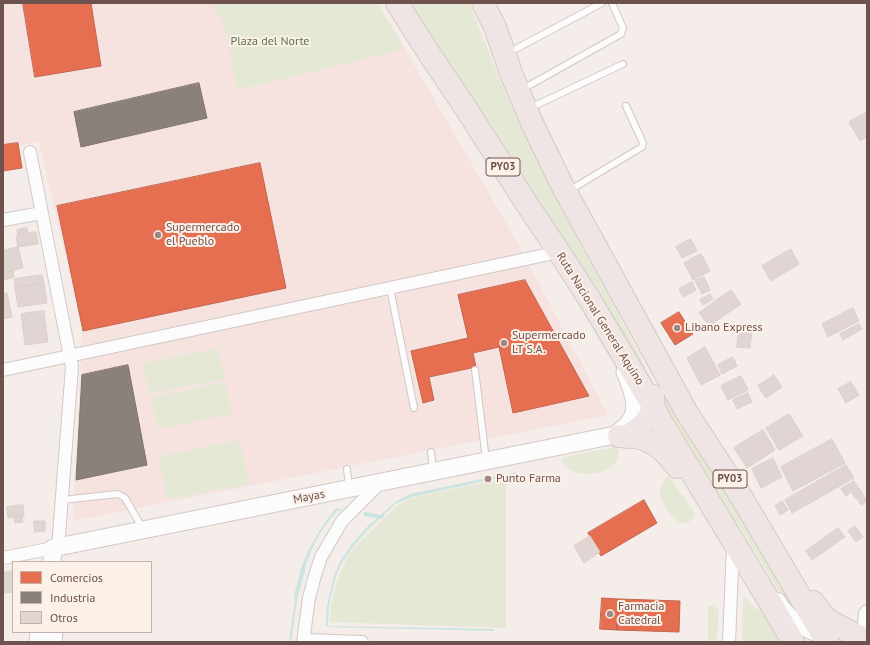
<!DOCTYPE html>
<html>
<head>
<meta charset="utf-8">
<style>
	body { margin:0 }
	#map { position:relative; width:870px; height:645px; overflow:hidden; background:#f4ede9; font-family:"PT Sans",sans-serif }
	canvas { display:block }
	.frame { position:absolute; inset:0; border:4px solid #6e524d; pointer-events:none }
	.legend { position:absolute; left:12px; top:561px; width:140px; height:72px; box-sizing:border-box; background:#fcf1e9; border:1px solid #c3b1ab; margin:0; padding:5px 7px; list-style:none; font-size:12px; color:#6e524d }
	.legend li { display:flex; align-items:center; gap:8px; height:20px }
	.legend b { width:20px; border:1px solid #c3b1ab }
</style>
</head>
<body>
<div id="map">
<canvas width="870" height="645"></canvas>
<div class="frame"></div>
<ul class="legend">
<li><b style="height:11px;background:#e76f51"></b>Comercios</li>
<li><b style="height:11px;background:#8a817c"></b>Industria</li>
<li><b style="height:11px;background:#e0d5d2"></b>Otros</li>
</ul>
</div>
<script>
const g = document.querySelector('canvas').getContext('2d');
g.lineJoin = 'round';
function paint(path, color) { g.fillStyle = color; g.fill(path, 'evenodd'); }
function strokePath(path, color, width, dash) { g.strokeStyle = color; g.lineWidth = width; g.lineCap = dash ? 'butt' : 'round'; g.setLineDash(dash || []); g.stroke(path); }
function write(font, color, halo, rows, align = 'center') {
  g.font = font + ' "PT Sans",sans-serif'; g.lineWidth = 4; g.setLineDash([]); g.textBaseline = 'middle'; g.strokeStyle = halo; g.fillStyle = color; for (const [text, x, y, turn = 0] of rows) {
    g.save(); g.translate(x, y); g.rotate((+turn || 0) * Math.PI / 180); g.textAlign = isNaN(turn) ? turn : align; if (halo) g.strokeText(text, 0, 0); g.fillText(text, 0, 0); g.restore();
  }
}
const commercial = new Path2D(`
	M3 3H378L515 238 608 415 73 521 82 328 39 142 3 148Z`);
const green = new Path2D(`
	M211 3H377L405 49 237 90 228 39 223 21Z
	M409 3H469L507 97 549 185 612 302 645 367V373Z
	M218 348 225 379 149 394 143 363Z
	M225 382 232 414 157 429 151 397Z
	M661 388 806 621 789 608 744 534 728 511 708 485 661 402Z
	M240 440 249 484 167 500 159 456Z
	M615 447 618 449C622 470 591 478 575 472 570 470 566 466 562 462V459L564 457Z
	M668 476 670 477 695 514 694 517C692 519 689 522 687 523 683 524 678 522 675 519 670 515 661 501 660 496 660 489 663 480 668 476Z
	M506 478V628L330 622 331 604 338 578 344 564 353 548 397 506 411 498Z
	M743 596C751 600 753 613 763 609L781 642H744L742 637Z
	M709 605 717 608 719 611 717 639 715 641H709L708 638V607Z`);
const water = new Path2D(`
	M516 472 517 474 412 497 395 504 367 531 352 548 342 563 336 576 329 605 328 626H326L327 605 334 575 340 562 350 546 366 528 394 503 410 494Z
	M336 508 342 509 341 511 338 510C320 530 312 546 304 571H300C310 545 319 529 336 508Z
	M296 592 298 593 291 642H289Z
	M330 626 494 629V631L329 627Z`);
const shops = new Path2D(`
	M23 3H91L101 66 35 77Z
	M18 143 22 168 3 171V145Z
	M260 163 286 288 83 331 57 206Z
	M525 280 589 396 513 413 499 347 473 353 476 367 429 377 434 400 423 403 411 351 468 338 458 295Z
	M679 312 693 334 675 345 661 323Z
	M644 500 657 523 601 556 588 533Z
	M602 598 619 599 617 630 600 629Z
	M619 599 680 601 679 632 617 630Z`);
const industry = new Path2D(`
	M199 83 207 118 81 147 74 112Z
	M128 365 147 465 76 480 82 375Z`);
const stream = new Path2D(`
	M365 514 380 517 382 516
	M296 596 304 566`);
const building = new Path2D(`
	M867 112V137L860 141 849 122Z
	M27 228 28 234 18 235 17 230Z
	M36 232 38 244 18 247 16 236Z
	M691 239 697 251 682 258 676 247Z
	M18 247 23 268 3 273V251Z
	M791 249 799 264 771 281 762 266Z
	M701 254 710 271 693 280 684 263Z
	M13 271 14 277 3 280V273Z
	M42 275 44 283 15 288 14 279Z
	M704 277 710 290 702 294 695 281Z
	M692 282 696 290 683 297 679 289Z
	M44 283 47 303 18 307 15 288Z
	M731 290 741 304 709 326 699 313Z
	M7 293 12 317 3 319V294Z
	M710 294 713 299 703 305 700 300Z
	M853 308 859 321 828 337 822 324Z
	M44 311 48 342 25 345 21 314Z
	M859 324 862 329 843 340 840 334Z
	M739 329 752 331 750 348 737 347Z
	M705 347 720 375 701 385 687 358Z
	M733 357 737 366 722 374 718 365Z
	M774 375 782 387 766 398 758 386Z
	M741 376 748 390 728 400 721 386Z
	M851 382 859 395 846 403 838 389Z
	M748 393 752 402 737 409 733 400Z
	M789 414 803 436 779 450 766 428Z
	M763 430 775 450 747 468 734 448Z
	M832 439 845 463 793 491 781 467Z
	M773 458 782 477 761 488 752 469Z
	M846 465 854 478 792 513 785 500Z
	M854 481 858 487 846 496 841 489Z
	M859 488 863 493 856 499 852 493Z
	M863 495 867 501 861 505 857 499Z
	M782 501 788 510 780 515 775 506Z
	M23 505 24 516 8 518 7 507Z
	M22 516 23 522 15 523 14 517Z
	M34 521H45V531L35 532Z
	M855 526 863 537 856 542 848 531Z
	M838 528 845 537 812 560 806 551Z
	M590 536 600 552 584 563 574 546Z
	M13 571V592L3 593V573Z`);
const lane = new Path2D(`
	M508 53 602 3
	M521 90 621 34 623 28 612 3
	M530 108 623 64
	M570 190 642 147 643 143 626 106
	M390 288 414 408
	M475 370 486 460
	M431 452 433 470
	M347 469 349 487
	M62 500 118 494 125 498 143 529`);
const street = new Path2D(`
	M30 152 72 367 58 548
	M3 220 42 213
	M3 370 559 252
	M3 558 53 548
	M863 637 865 613 867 611
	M304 640 362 642
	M303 642 309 598 314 579 321 557 342 521 380 483
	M729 642 733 545`);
const secondary = new Path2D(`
	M52 562 53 548 615 435C619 432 623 429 627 425 642 410 632 389 625 372
	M777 601C786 618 805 629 823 635
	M38 642 39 632
	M53 642 54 632`);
const highway = new Path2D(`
	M397 3 430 55 467 110 528 206 559 252 590 300 653 406 663 425 774 609 793 642
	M483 3 495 27 513 78 533 125 562 185 687 413 739 493 827 642
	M619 436C624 437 630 436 635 437 654 440 666 452 677 467
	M626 437C638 430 651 420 653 406 654 403 653 399 653 396
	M813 602 823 615 829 621 858 636`);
const markers = [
	[158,235,4,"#9d8884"],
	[677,328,4,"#9d8884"],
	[504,343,4,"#9d8884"],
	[488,479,4,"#9d8884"],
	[610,614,4,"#9d8884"]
];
const shields = [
	[503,167,34],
	[730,479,34]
];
const shieldNames = [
	["PY03",503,167],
	["PY03",730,479]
];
const parkNames = [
	["Plaza del Norte",270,42]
];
const poiNames = [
	["Supermercado",166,228],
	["el Pueblo",166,242],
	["Libano Express",685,328],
	["Supermercado",512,336],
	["LT S.A.",512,350],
	["Punto Farma",496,479],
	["Farmacia",618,607],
	["Catedral",618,621]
];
const streetNames = [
	["Ruta Nacional General Aquino",600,319,58],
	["Mayas",309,497,-11]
];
paint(commercial, '#f6e3e0');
paint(green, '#e5e8d5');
paint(water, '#cce4e1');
paint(shops, '#e76f51');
strokePath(shops, '#c36650', 1);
paint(industry, '#8a817c');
strokePath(industry, '#82736e', 1);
strokePath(stream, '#cce4e1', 4);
paint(building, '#e0d5d2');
strokePath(building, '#dccfcc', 1);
strokePath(lane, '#d1c8c4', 8);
strokePath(street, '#d1c8c4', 14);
strokePath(secondary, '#d3c9c6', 19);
strokePath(highway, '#d3c9c6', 24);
strokePath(lane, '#fdfcfc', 6);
strokePath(street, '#fdfcfc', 12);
strokePath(secondary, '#fdfcfc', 17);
strokePath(highway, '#efe5e4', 22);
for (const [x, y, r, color] of markers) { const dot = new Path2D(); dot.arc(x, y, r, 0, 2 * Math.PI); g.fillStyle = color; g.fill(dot); strokePath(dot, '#fcf1e9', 1.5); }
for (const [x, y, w] of shields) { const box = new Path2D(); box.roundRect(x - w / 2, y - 9, w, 18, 3); g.fillStyle = '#fcf1e9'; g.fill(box); strokePath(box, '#6e524d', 1); }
write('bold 11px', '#6e524d', null, shieldNames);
write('12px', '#5d7247', '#fcf1e9', parkNames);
write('12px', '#6e524d', '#fcf1e9', poiNames, 'left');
write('12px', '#6e524d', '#fcf1e9', streetNames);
</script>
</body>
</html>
